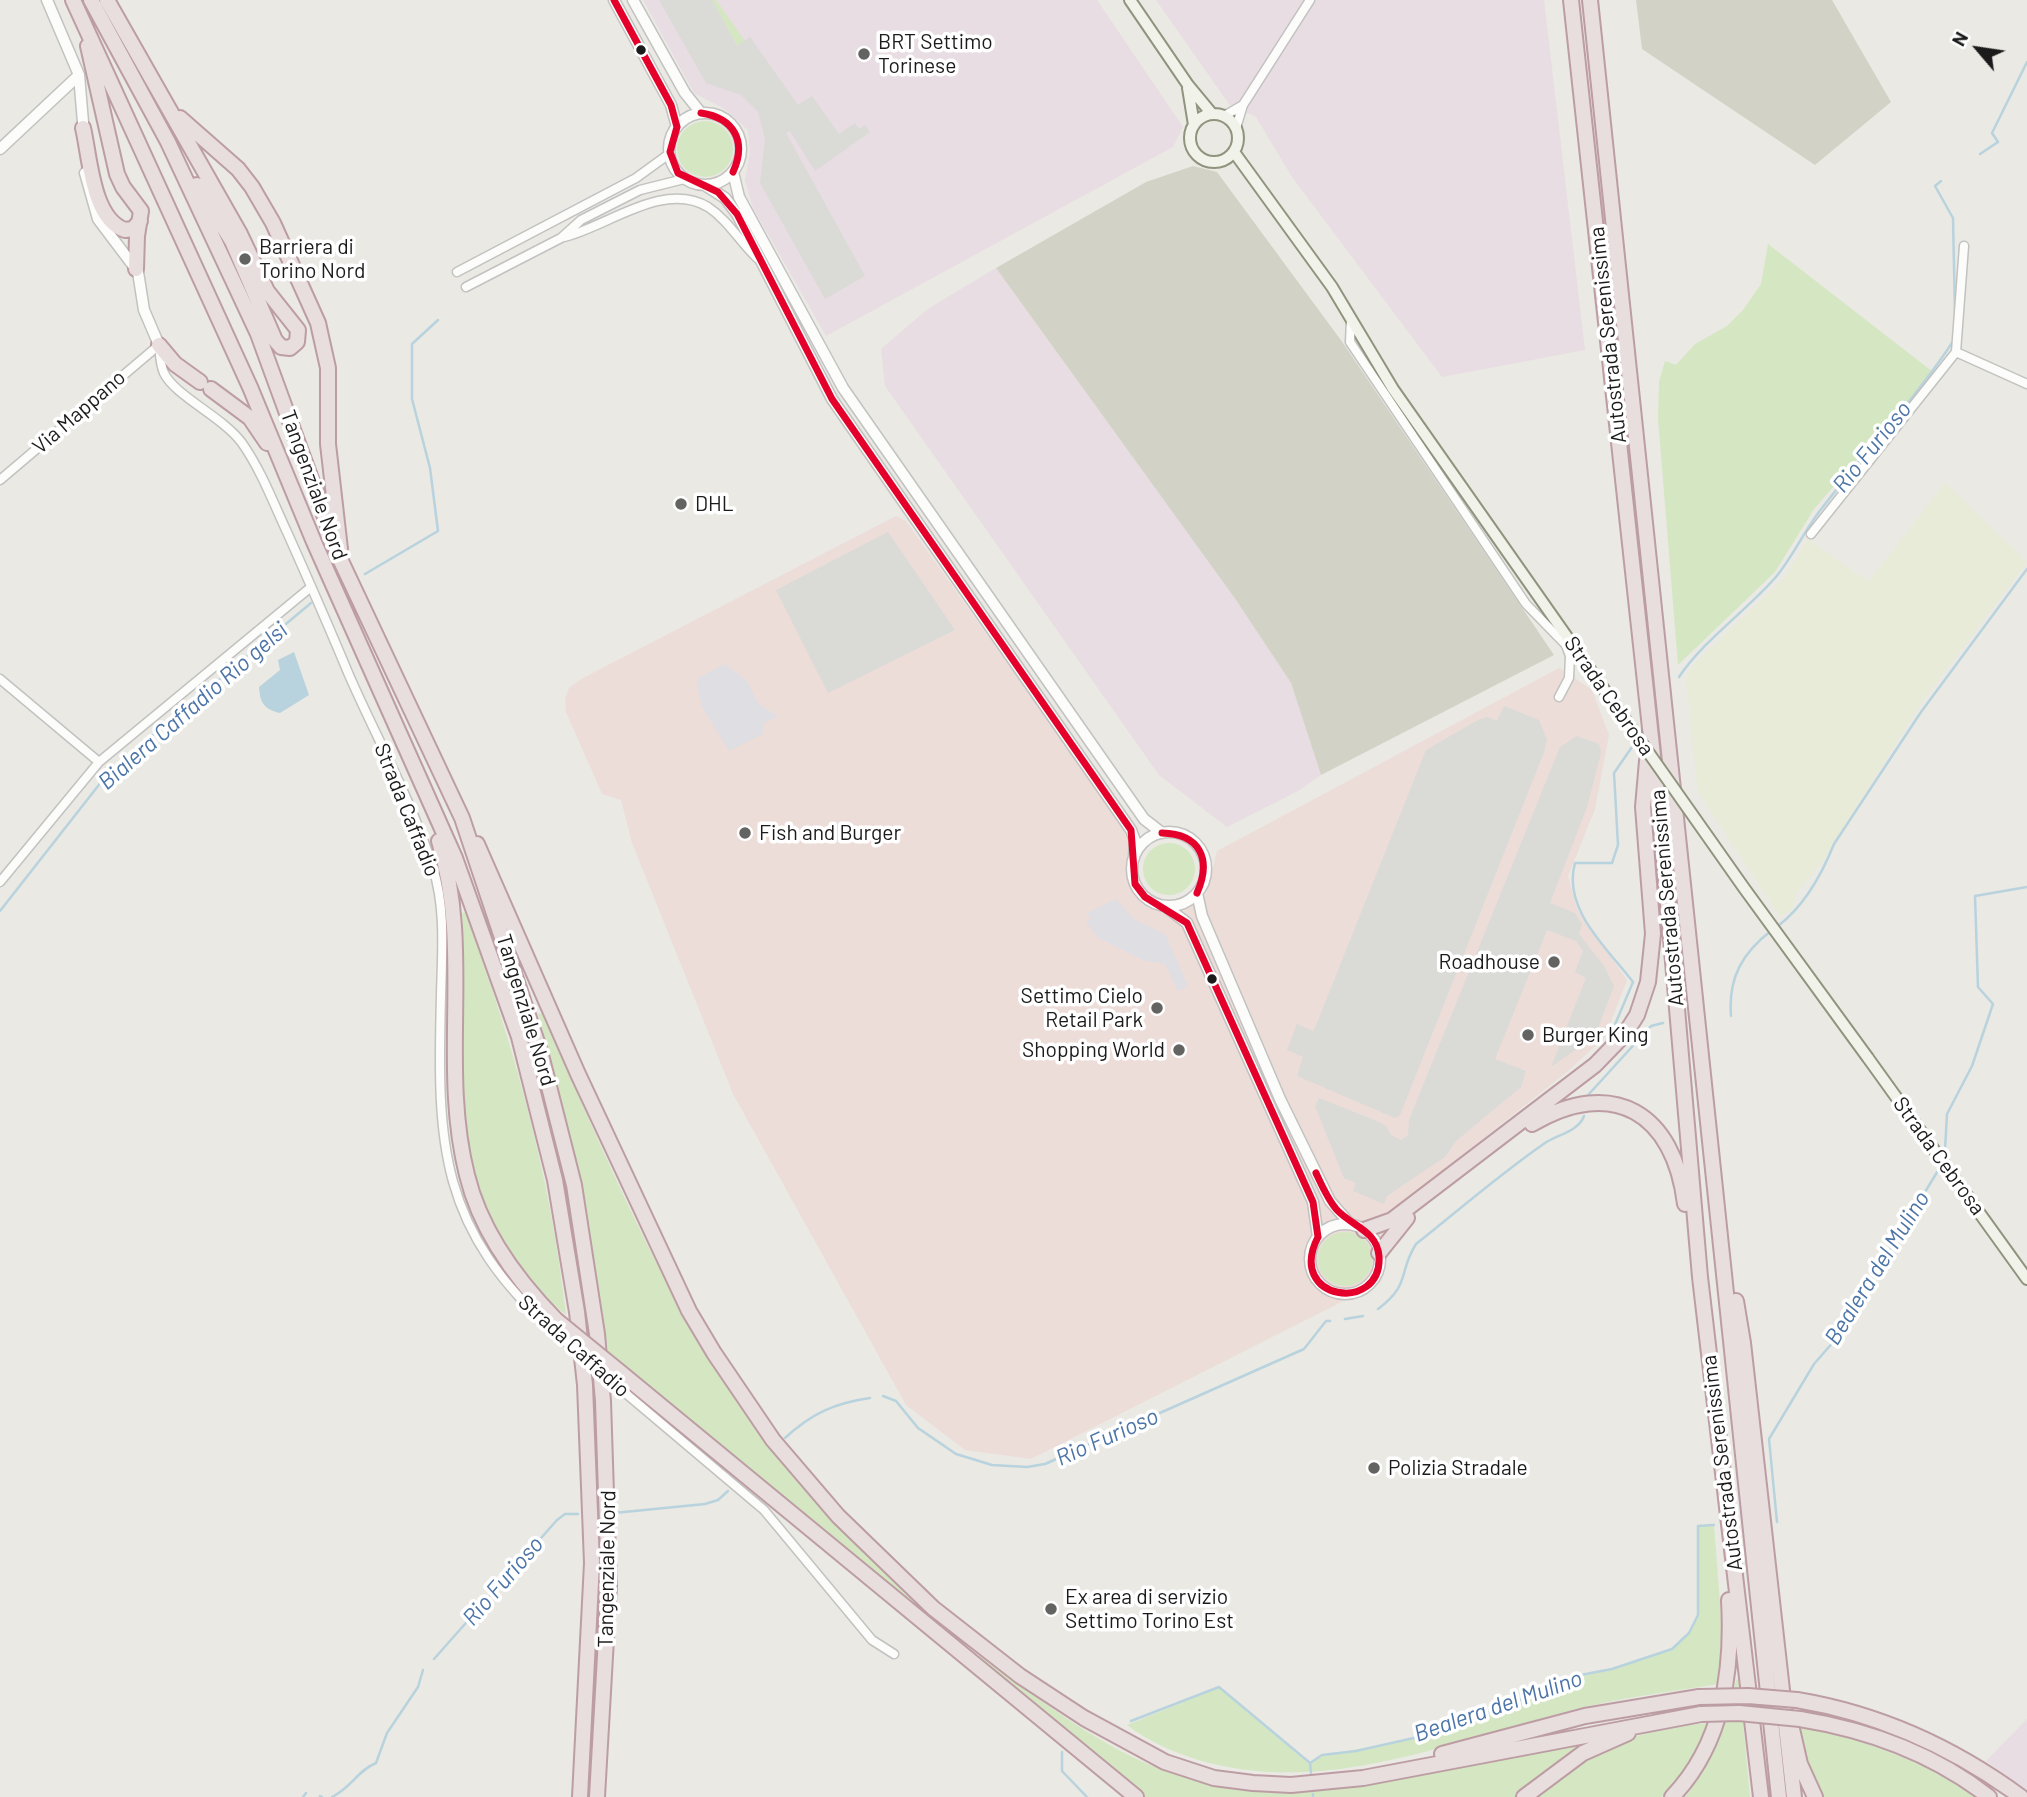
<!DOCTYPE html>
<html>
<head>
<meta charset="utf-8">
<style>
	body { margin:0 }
	#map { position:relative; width:2027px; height:1797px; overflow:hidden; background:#eae9e4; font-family:Barlow,sans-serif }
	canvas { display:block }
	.north { position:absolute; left:1943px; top:14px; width:70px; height:70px; -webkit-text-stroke:5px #fff; paint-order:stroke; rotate:299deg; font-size:19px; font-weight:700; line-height:28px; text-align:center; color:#1b1b1b }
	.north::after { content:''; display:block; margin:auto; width:24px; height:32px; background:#1b1b1b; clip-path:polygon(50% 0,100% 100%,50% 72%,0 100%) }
</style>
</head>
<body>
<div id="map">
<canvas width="2027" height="1797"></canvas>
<div class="north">N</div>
</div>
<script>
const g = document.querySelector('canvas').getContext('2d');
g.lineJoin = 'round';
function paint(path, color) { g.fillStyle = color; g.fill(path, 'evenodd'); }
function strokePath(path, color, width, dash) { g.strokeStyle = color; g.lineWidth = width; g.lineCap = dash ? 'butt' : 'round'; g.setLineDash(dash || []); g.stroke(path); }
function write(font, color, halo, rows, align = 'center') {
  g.font = font + ' Barlow,sans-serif'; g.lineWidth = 7; g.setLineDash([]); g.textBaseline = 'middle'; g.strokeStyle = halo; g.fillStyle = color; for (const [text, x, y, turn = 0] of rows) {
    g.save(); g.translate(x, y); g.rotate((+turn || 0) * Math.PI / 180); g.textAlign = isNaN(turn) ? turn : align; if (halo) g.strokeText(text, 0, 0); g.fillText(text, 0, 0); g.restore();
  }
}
const commercial = new Path2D(`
	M896 516 906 521 1121 823 1129 845 1135 895 1167 914 1206 895 1217 851 1559 668 1592 690 1609 735 1595 809 1568 876 1577 909 1627 980 1605 1037 1568 1071 1392 1211 1381 1282 1031 1459 965 1450 906 1405 733 1094 632 843 621 800 602 794 566 712 565 699 569 688 581 679Z`);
const industrial = new Path2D(`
	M643 0H1097L1183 127 1173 147 826 336 753 208 745 180 750 152 748 130 723 108 694 93Z
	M1156 0H1544L1585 350 1442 377 1292 177 1256 117 1229 104Z
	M996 268 1236 600 1291 683 1321 775 1300 790 1227 827 1159 775 885 386 881 349 929 308Z
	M2027 1719V1790L1986 1761Z`);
const construction = new Path2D(`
	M1636 0H1832L1891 102 1815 165 1642 49Z
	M1193 166 1217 172 1343 343 1554 655 1321 775 1291 683 1236 600 996 268 1146 182Z`);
const farmland = new Path2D(`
	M1945 483 2027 562 1921 703 1822 862 1796 893 1793 909 1780 916 1698 792 1686 679 1691 667 1785 577 1808 539 1868 582Z`);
const grass = new Path2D(`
	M712 0H716L745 41 738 47Z
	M677 149a28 28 0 1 1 56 0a28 28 0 1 1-56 0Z
	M1768 244 1933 372 1814 509 1775 572 1678 665 1658 418 1659 382 1665 361 1676 365 1695 344 1727 326 1743 310 1761 284Z
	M1143 869a26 26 0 1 1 52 0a26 26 0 1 1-52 0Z
	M465 912C513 1042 551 1177 566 1315 433 1203 466 1066 462 913Z
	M542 1013C603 1150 666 1305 755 1427 805 1494 862 1553 924 1609L922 1611 608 1351C592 1237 571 1125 538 1014Z
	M1318 1259a27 27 0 1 1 54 0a27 27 0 1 1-54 0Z
	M1714 1526 1722 1629 1718 1684C1669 1692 1620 1698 1572 1710 1448 1742 1327 1797 1198 1760 1174 1752 1147 1741 1127 1725L1219 1688 1309 1764 1322 1756 1437 1734 1552 1689 1565 1679 1612 1670 1673 1649 1690 1633 1698 1616 1699 1527Z
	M980 1656C1037 1698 1106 1752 1174 1774 1302 1797 1453 1768 1581 1742L1582 1745 1515 1797H1145L978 1658Z
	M1736 1679 1739 1680 1750 1797H1685C1716 1757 1726 1728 1736 1679Z
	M1709 1723 1688 1768 1661 1797H1531C1589 1752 1635 1728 1709 1723Z
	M1797 1726C1862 1739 1920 1759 1975 1797H1821L1806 1765Z`);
const parking = new Path2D(`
	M659 0H712L737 46 750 37 798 105 812 96 839 134 855 123 859 129 865 125 870 132 815 171 790 131 786 133 865 276 825 299 760 183 765 139 758 112 741 95 706 83Z
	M888 532 955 630 828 693 776 590Z
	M1504 706 1539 720 1547 740 1544 752 1400 1115 1395 1118 1297 1076 1303 1057 1287 1050 1297 1024 1313 1031 1315 1028 1426 750 1478 720 1487 717 1497 721Z
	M1577 736 1599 744 1601 753 1587 807 1550 903 1575 913 1582 924 1579 934 1604 966 1614 986 1595 1036 1551 1067 1586 978 1575 972 1583 951 1576 941 1547 930 1495 1059 1526 1071 1521 1087 1456 1141 1445 1157 1387 1196 1384 1204 1353 1191 1356 1183 1344 1178 1315 1106 1319 1098 1377 1121 1386 1126 1391 1135 1401 1140 1408 1135 1409 1120 1560 747Z`);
const plaza = new Path2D(`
	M725 664 747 681 758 703 778 717 764 723 763 734 729 751 702 707 697 686 698 678Z
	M1116 899 1135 920 1165 934 1188 986 1178 991 1165 964 1145 961 1097 937 1086 922 1091 918 1087 913Z`);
const water = new Path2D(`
	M294 652 309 695 280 713C264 709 260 703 259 687L280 670 278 660Z`);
const stream = new Path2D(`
	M1980 154 1998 142 1992 133 2027 62
	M1941 181 1935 186 1953 218 1955 315
	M365 574 438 531 430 468 412 399V344L438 320
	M1679 677C1704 640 1745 612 1775 578 1792 558 1803 533 1819 512 1863 454 1914 401 1954 340
	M1656 712V711
	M0 911 109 772 311 603
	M1778 926C1803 907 1822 874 1834 844L1921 712 2027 569
	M1731 1016C1728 978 1742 953 1772 930
	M1611 1034 1633 982C1607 948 1562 909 1575 863H1612L1618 845 1614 773 1632 747
	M1589 1094 1651 1026 1663 1023
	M1945 1150 1947 1114 1972 1066 1993 1004 1978 987 1975 896 2027 887
	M1378 1309C1411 1285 1398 1272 1416 1244 1459 1210 1500 1174 1545 1143 1557 1135 1579 1131 1584 1116
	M1345 1319 1363 1316
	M883 1396 896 1401 918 1428 956 1454 992 1465 1027 1467 1045 1464 1304 1349 1326 1321H1330
	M785 1438C811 1414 834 1403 870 1398
	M614 1513 705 1504 718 1500 728 1491
	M1777 1522 1769 1439 1814 1364 1835 1340 1939 1169
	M434 1659 557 1520 565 1514H578
	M1131 1721 1219 1687 1310 1763
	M1062 1752V1771L1087 1797
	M1311 1773 1310 1763 1322 1755 1356 1751 1436 1733 1551 1688 1565 1678 1612 1669 1672 1649 1689 1633 1698 1615V1526L1714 1525
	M1313 1794V1797
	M320 1796 322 1797
	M303 1797 306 1793
	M332 1797C353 1786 357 1771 376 1763L387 1733 418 1687 423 1670`);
const minor = new Path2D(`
	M1224 116 1243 105
	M1236 128 1243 105 1310 0
	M564 237C607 227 663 180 708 207 728 220 740 242 757 258
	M457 272 636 178 669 154
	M466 287 561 238 581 220 640 190 684 179
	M1351 320 1350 342 1526 604 1566 645 1570 656 1569 678 1559 697
	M1956 352 2027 384
	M0 480 159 345C160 354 160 364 164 373 175 396 223 417 242 443 261 470 273 502 287 532 308 579 329 627 349 675 377 739 412 801 433 868 446 909 442 953 441 995 437 1145 438 1229 558 1335
	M1811 534 1956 352 1964 246
	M0 679 99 762
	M0 882 99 762 311 587
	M623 1391 764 1510 872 1640 894 1654`);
const tertiary = new Path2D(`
	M47 0 79 75 84 134
	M614 0 671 105 677 127
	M633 0 685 93 701 113
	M669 149a36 36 0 1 1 72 0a36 36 0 1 1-72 0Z
	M0 149 79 75
	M733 172 739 197 843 388 1144 819 1162 833
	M85 173 98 219 138 272 144 310 159 345
	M706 186 725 198 737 214 832 399 1131 830 1135 841 1134 858
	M1132 869a37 37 0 1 1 74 0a37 37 0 1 1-74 0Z
	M1197 893 1202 916 1280 1099 1330 1201 1350 1224
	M1165 906 1187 923 1313 1202 1318 1237
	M1310 1259a35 35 0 1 1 70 0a35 35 0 1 1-70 0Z`);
const secondary = new Path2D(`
	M1130 0 1188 85 1212 114
	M1188 88 1194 125
	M1190 138a24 24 0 1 1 48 0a24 24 0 1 1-48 0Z
	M1234 152 1332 287 1393 389 1572 644
	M1868 1058 2027 1279`);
const motorway = new Path2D(`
	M73 0 250 387 314 542 455 858 519 1037 555 1180 577 1312 585 1385 592 1563 580 1797
	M91 0 168 142 258 334 341 561 462 818 540 1051 574 1185 597 1334 603 1401 609 1586 597 1797
	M107 0 240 234 267 291 298 330 297 342 290 348 281 347 275 340 232 241 197 185
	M1571 0 1664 857 1700 1277 1761 1797
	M1590 0 1779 1797
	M88 46 117 174 123 187 141 211 137 236 136 269
	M180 118 238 169 252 187 273 223 318 323 328 368V444L340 549
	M83 128C90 157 92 219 125 230L133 229 140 221
	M159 345 175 364 200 382
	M211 389 250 418 267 443
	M439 841C473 950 439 1065 467 1175 480 1230 517 1280 556 1320
	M477 844 578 1074 689 1311 714 1353 773 1440 838 1516 933 1608 1020 1676 1084 1718 1165 1762 1214 1778 1253 1783 1291 1785 1363 1778 1701 1714
	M1532 1124C1613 1076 1674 1113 1685 1204
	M1364 1230 1392 1220 1595 1065 1625 1034 1637 1015 1648 982 1653 934 1643 807 1647 761
	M1379 1253 1407 1218
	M1736 1301 1743 1343 1794 1797
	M621 1373 1136 1797
	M1797 1700C1881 1714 1953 1747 2021 1797
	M1800 1719C1868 1730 1934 1754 1989 1797
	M1792 1729 1800 1764 1815 1797
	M1442 1754 1585 1716 1699 1697
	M1524 1797 1583 1753 1628 1733
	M1672 1797C1723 1744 1733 1671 1729 1600`);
const minorBridge = new Path2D(`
	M558 1335 623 1391`);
const secondaryBridge = new Path2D(`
	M1572 644 1744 888 1868 1058`);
const motorwayBridge = new Path2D(`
	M556 1320 621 1373
	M1699 1697 1748 1696 1797 1700
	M1701 1714 1739 1713 1800 1719`);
const bus1 = new Path2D(`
	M614 0 671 105 677 127
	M701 113C734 118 747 141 733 172
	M677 127 670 152 678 173 718 192 737 214 832 399 1131 830 1135 884 1145 897 1187 923 1313 1202 1318 1237
	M1162 833C1200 834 1212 859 1197 893
	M1316 1173C1322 1186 1328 1200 1337 1210 1352 1226 1377 1231 1379 1256 1383 1314 1285 1301 1318 1237`);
const markers = [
	[641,50,6,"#1b1b1b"],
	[864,54,7,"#636361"],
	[245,259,7,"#636361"],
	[681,504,7,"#636361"],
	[745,833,7,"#636361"],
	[1554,962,7,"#636361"],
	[1212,979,6,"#1b1b1b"],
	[1157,1008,7,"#636361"],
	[1528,1035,7,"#636361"],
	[1179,1050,7,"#636361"],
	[1374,1468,7,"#636361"],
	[1051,1609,7,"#636361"]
];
const poiNames = [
	["BRT Settimo",878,42],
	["Torinese",878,66],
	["Barriera di",259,247],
	["Torino Nord",259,271],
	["DHL",695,504],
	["Fish and Burger",759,833],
	["Roadhouse",1540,962,"right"],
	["Settimo Cielo",1143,996,"right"],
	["Retail Park",1143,1020,"right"],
	["Burger King",1542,1035],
	["Shopping World",1165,1050,"right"],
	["Polizia Stradale",1388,1468],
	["Ex area di servizio",1065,1597],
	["Settimo Torino Est",1065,1621]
];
const streetNames = [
	["Autostrada Serenissima",1608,335,-96],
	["Via Mappano",79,412,-41],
	["Tangenziale Nord",314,485,70],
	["Strada Cebrosa",1609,696,55],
	["Strada Caffadio",407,810,68],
	["Autostrada Serenissima",1667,898,-95],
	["Tangenziale Nord",526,1010,73],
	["Strada Cebrosa",1939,1156,54],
	["Strada Caffadio",574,1346,42],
	["Autostrada Serenissima",1722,1463,-97],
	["Tangenziale Nord",607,1569,-89]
];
const waterNames = [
	["Rio Furioso",1872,447,-51],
	["Bialera Caffadio Rio gelsi",193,706,-41],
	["Bealera del Mulino",1877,1268,-58],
	["Rio Furioso",1107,1437,-24],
	["Rio Furioso",503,1581,-49],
	["Bealera del Mulino",1498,1706,-19]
];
paint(commercial, '#ecddd9');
paint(industrial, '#e8dde2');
paint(construction, '#d2d3c6');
paint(farmland, '#e8ebd7');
paint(grass, '#d4e7c2');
paint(parking, '#dadad7');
paint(plaza, '#dfdee3');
paint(water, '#b8d3dd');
strokePath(stream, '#b8d3dd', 2.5);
strokePath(minor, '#c2c2c0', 11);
strokePath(tertiary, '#c2c2c0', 13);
strokePath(secondary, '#90937d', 14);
strokePath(motorway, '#bd9da4', 18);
strokePath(minor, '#fcfcfb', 8);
strokePath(tertiary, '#fcfcfb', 10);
strokePath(secondary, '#f1f2e9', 10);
strokePath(motorway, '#e8dede', 14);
strokePath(minorBridge, '#c2c2c0', 11, []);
strokePath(secondaryBridge, '#90937d', 14, []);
strokePath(motorwayBridge, '#bd9da4', 18, []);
strokePath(minorBridge, '#fcfcfb', 8);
strokePath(secondaryBridge, '#f1f2e9', 10);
strokePath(motorwayBridge, '#e8dede', 14);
strokePath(bus1, '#e4002b', 7);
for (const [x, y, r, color] of markers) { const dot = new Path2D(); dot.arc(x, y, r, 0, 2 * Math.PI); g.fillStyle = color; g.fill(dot); strokePath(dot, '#fff', 2.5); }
write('21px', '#1b1b1b', '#fff', poiNames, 'left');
write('21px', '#1b1b1b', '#fff', streetNames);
write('italic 23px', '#4c74a7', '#fff', waterNames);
</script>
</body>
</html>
